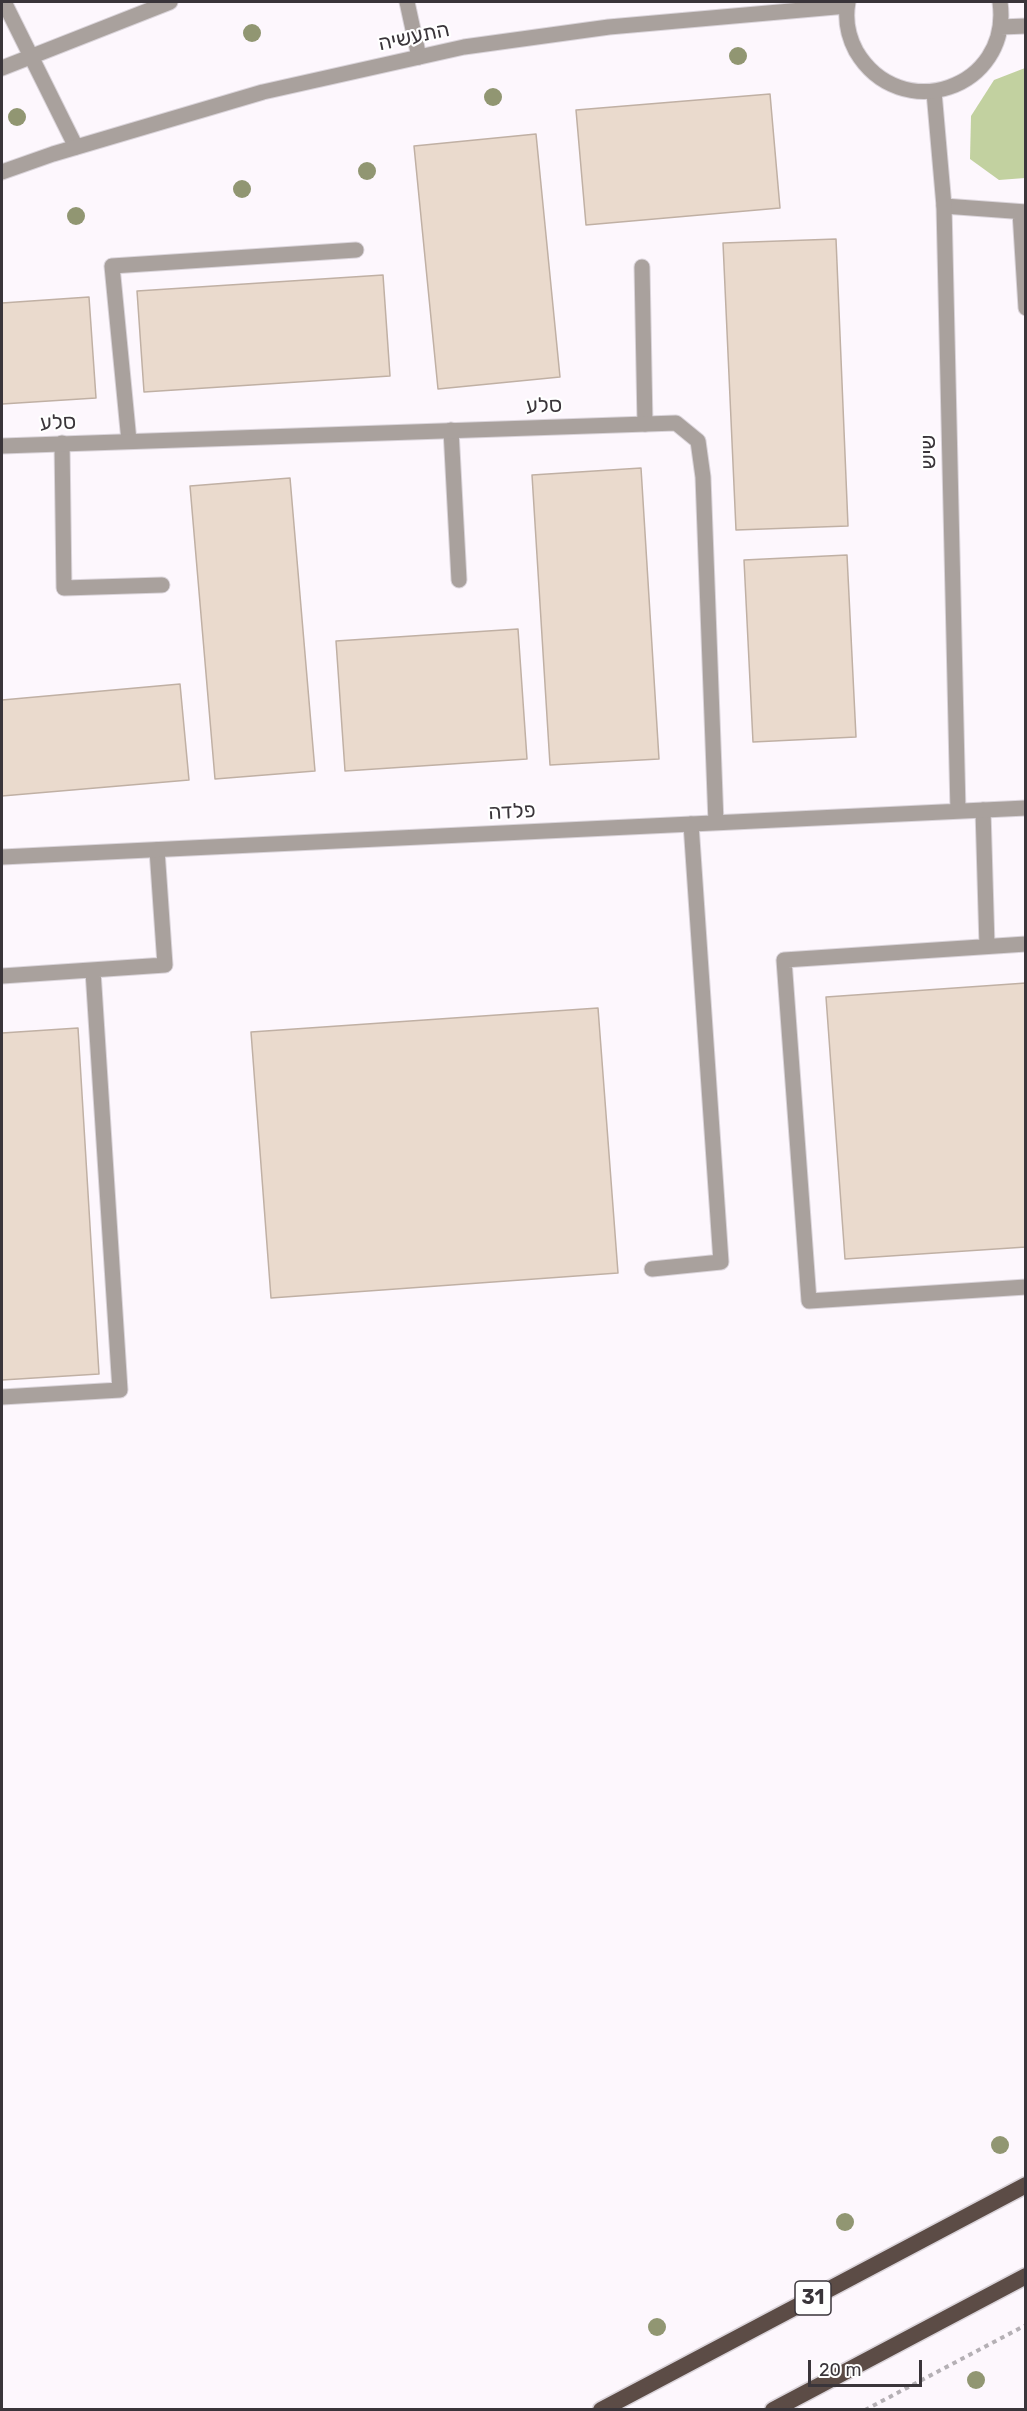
<!DOCTYPE html>
<html>
<head>
<meta charset="utf-8">
<style>
	body { margin:0 }
	#map { position:relative; width:1027px; height:2411px; overflow:hidden; background:#fdf7fd; font-family:Rubik,sans-serif }
	canvas { display:block }
	.frame { position:absolute; inset:0; border:3px solid #3a353a; pointer-events:none }
	.scale { position:absolute; left:808px; top:2360px; width:114px; height:27px; box-sizing:border-box; border:3px solid #3a353a; border-top:0; padding-left:8px; font-size:18px; line-height:21px; white-space:nowrap; color:#3a353a; -webkit-text-stroke:4px #fff; paint-order:stroke }
</style>
</head>
<body>
<div id="map">
<canvas width="1027" height="2411"></canvas>
<div class="frame"></div>
<div class="scale">20 m</div>
</div>
<script>
const g = document.querySelector('canvas').getContext('2d');
g.lineJoin = 'round';
function paint(path, color) { g.fillStyle = color; g.fill(path, 'evenodd'); }
function strokePath(path, color, width, dash) { g.strokeStyle = color; g.lineWidth = width; g.lineCap = dash ? 'butt' : 'round'; g.setLineDash(dash || []); g.stroke(path); }
function write(font, color, halo, rows, align = 'center') {
  g.font = font + ' Rubik,"Noto Sans Hebrew",sans-serif'; g.lineWidth = 4.5; g.setLineDash([]); g.textBaseline = 'middle'; g.strokeStyle = halo; g.fillStyle = color; for (const [text, x, y, turn = 0] of rows) {
    g.save(); g.translate(x, y); g.rotate((+turn || 0) * Math.PI / 180); g.textAlign = isNaN(turn) ? turn : align; if (halo) g.strokeText(text, 0, 0); g.fillText(text, 0, 0); g.restore();
  }
}
const green = new Path2D(`
	M1025 68V178L999 180 970 159 971 116 994 80Z`);
const building = new Path2D(`
	M770 94 780 208 586 225 576 110Z
	M536 134 560 377 438 389 414 146Z
	M836 239 848 526 736 530 723 243Z
	M383 275 390 376 144 392 137 291Z
	M89 297 96 398 2 404V303Z
	M641 468 659 759 550 765 532 475Z
	M290 478 315 771 215 779 190 486Z
	M847 555 856 737 753 742 744 560Z
	M518 629 527 759 345 771 336 641Z
	M180 684 189 780 2 796V700Z
	M1026 983V1247L845 1259 826 997Z
	M598 1008 618 1273 271 1298 251 1032Z
	M78 1028 99 1374 2 1380V1033Z`);
const path = new Path2D(`
	M865 2410 1026 2325`);
const service = new Path2D(`
	M4 2 76 147
	M407 2 419 57
	M2 68 170 2
	M944 206 1026 212
	M1020 212 1026 308
	M642 267 645 424
	M451 430 459 580
	M129 441 112 266 356 250
	M62 443 64 588 162 585
	M983 810 987 946
	M1026 944 784 960 809 1301 1026 1287
	M2 976 165 965 157 850
	M652 1269 721 1262 691 824
	M2 1397 120 1390 93 971`);
const minor = new Path2D(`
	M934 92 944 206 958 811
	M2 446 676 423 698 441 703 477 716 823
	M2 857 1026 808`);
const tertiary = new Path2D(`
	M848 2C845 18 848 36 856 51 900 126 1012 89 1000 2
	M1001 27 1026 26
	M2 172 53 154 263 92 464 47 609 27 847 6`);
const trunk = new Path2D(`
	M601 2410 1026 2185
	M773 2410 1026 2276`);
const trees = [
	[252,33],
	[738,56],
	[493,97],
	[17,117],
	[367,171],
	[242,189],
	[76,216],
	[1000,2145],
	[845,2222],
	[657,2327],
	[976,2380]
];
const shields = [
	[813,2298,36]
];
const shieldNames = [
	["31",813,2298]
];
const streetNames = [
	["התעשיה",414,37,-12],
	["סלע",544,406,-2],
	["סלע",58,423,-2],
	["שיש",929,452,-91],
	["פלדה",512,812,-3]
];
paint(green, '#c2d1a0');
paint(building, '#eadacd');
strokePath(building, '#c0b0a4', 1.5);
strokePath(service, '#dad4da', 17);
strokePath(minor, '#dad4da', 17);
strokePath(tertiary, '#dad4da', 17);
strokePath(trunk, '#dad4da', 19);
strokePath(path, '#b5b0b5', 4, [4.5, 4.5]);
strokePath(service, '#a9a19d', 15);
strokePath(minor, '#a9a19d', 15);
strokePath(tertiary, '#a9a19d', 15);
strokePath(trunk, '#5c4c46', 16);
g.fillStyle = '#919672';
for (const [x, y] of trees) { g.beginPath(); g.arc(x, y, 9, 0, 2 * Math.PI); g.fill(); }
for (const [x, y, w] of shields) { const box = new Path2D(); box.roundRect(x - w / 2, y - 17, w, 34, 4.5); g.fillStyle = '#fff'; g.fill(box); strokePath(box, '#3a353a', 1.5); }
write('bold 20px', '#3a353a', null, shieldNames);
write('21px', '#3a353a', '#fff', streetNames);
</script>
</body>
</html>
